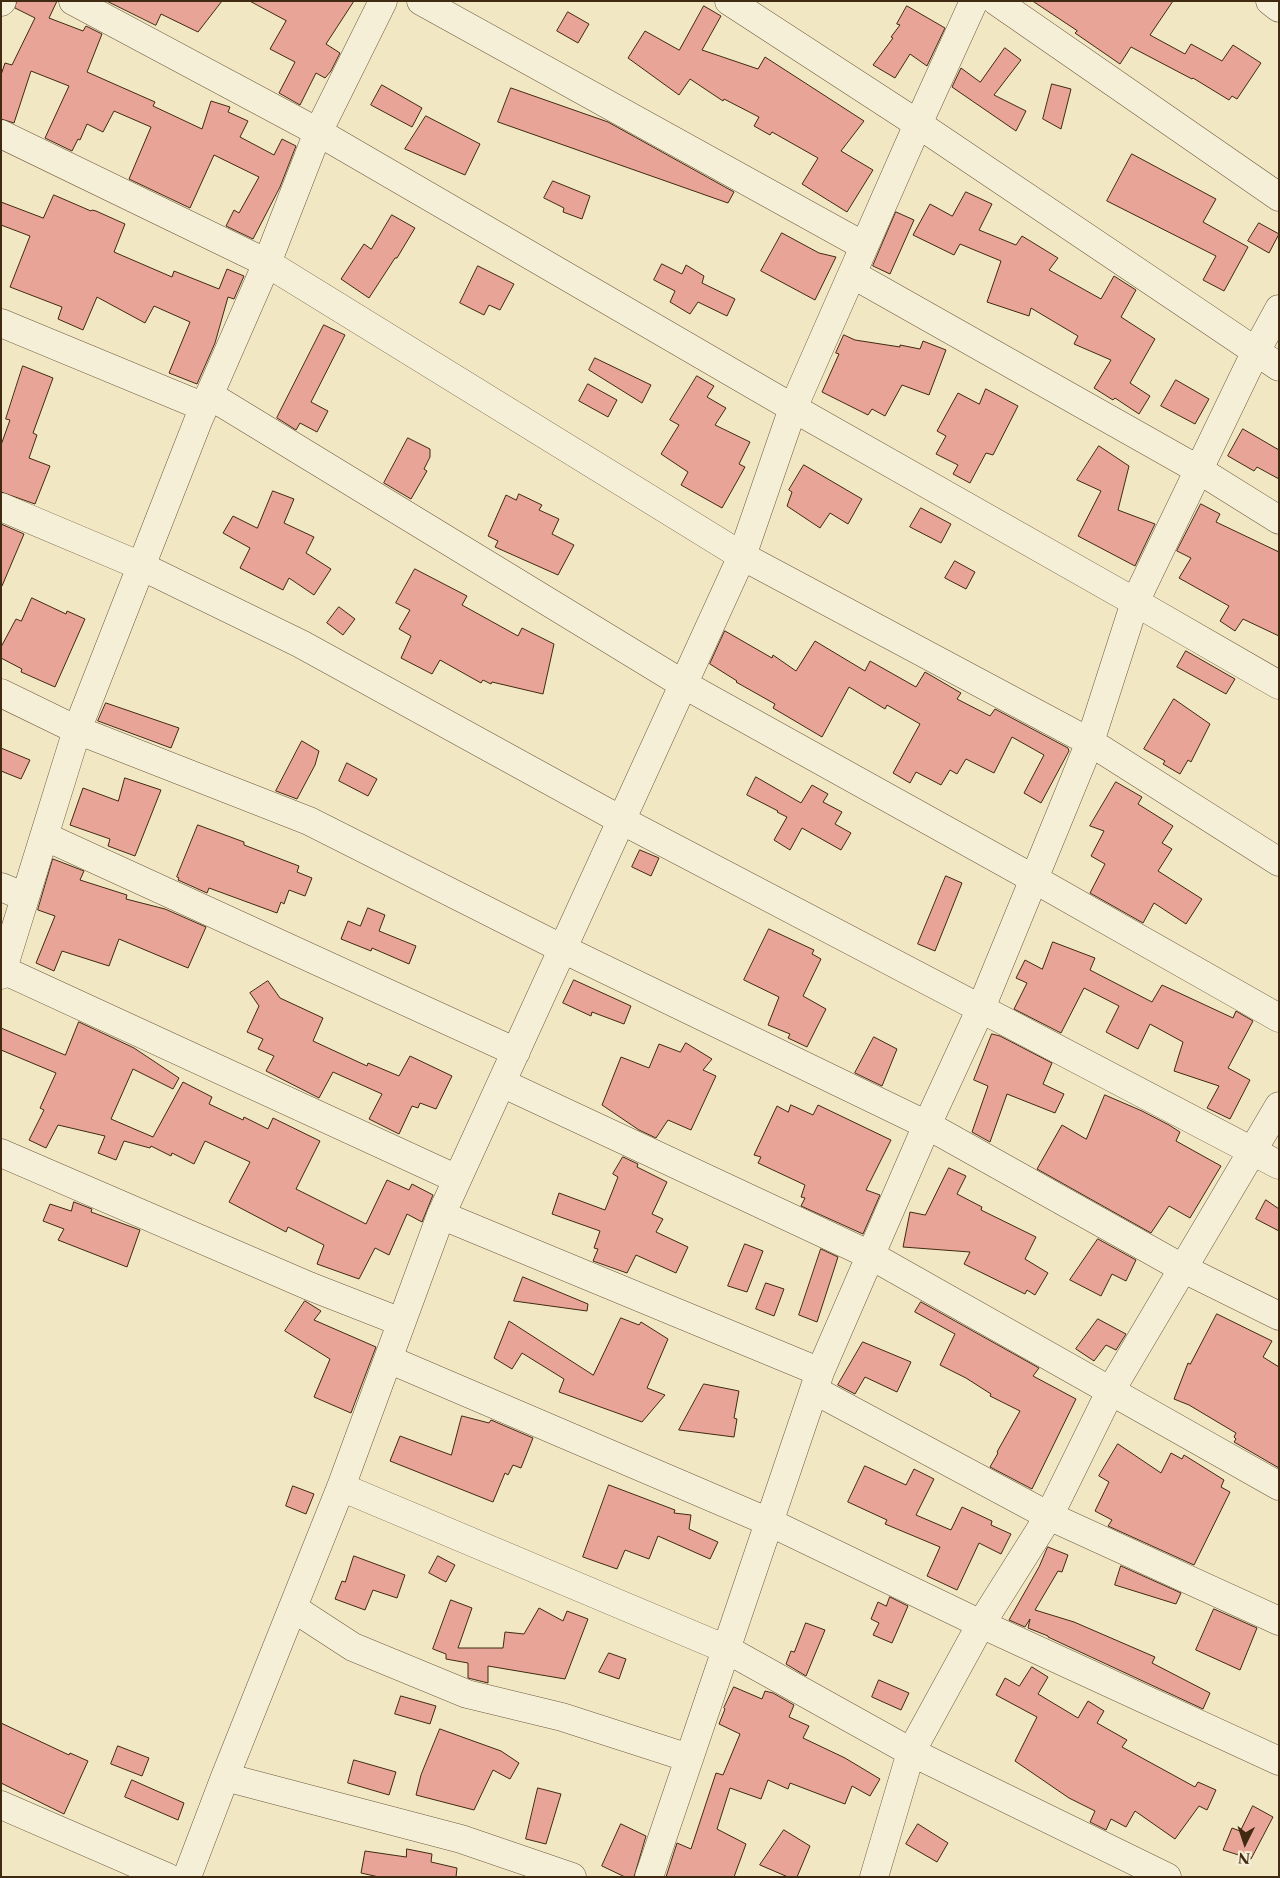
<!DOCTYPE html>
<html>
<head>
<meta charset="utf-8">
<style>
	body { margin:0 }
	#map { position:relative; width:1280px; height:1878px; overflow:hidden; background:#f1e7c3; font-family:"Libre Caslon Text",serif }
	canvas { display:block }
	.frame { position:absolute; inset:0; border:2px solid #412a12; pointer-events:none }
	.north { position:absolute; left:1220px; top:1818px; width:50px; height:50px; -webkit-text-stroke:4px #f6efd8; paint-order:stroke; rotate:184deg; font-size:14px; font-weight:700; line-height:20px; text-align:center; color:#412a12 }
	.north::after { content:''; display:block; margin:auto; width:18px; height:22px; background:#412a12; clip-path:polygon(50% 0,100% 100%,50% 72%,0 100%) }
</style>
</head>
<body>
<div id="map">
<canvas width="1280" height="1878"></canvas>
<div class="frame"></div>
<div class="north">N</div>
</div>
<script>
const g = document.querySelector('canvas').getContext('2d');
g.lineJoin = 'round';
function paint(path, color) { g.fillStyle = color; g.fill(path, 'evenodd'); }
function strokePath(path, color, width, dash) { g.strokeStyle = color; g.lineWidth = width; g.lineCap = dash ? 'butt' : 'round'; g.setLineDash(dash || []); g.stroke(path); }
const building = new Path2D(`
	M17 1H57L49 18 83 31 86 26 102 34 87 72 155 102 153 106 202 129 211 101 230 107 228 112 248 121 240 137 274 155 282 139 296 146 280 187 253 239 226 226 234 210 239 213 259 177 214 155 190 208 129 179 151 127 114 111 103 132 87 124 80 140 78 139 72 151 45 138 69 86 31 71 14 123 1 119V75L5 63 12 65 35 18 15 8Z
	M107 1H222L198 32 161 14 156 25Z
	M250 1H354L326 44 340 53 331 71 325 78 316 73 300 105 279 93 295 62 270 49 286 21Z
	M1033 1H1173L1150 35 1185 54 1191 44 1222 61 1233 45 1261 63 1237 99 1232 96 1229 100 1193 78 1192 79 1131 47 1120 64 1075 33 1077 31Z
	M704 6 721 16 702 50 758 69 765 57 864 121 841 151 873 170 847 212 802 184 818 158 772 132 770 135 754 126 759 117 724 99 723 101 690 79 679 95 628 58 645 31 679 50Z
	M907 6 945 28 927 66 910 54 895 78 873 65 893 38 891 37 900 25 897 24Z
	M568 12 589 24 578 43 557 31Z
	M1005 48 1021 60 994 95 1026 111 1016 131 952 87 961 68 980 82Z
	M1052 84 1071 89 1061 129 1043 119Z
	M382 85 422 108 412 127 371 105Z
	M511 88 608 122 734 192 728 203 498 122Z
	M426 116 480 144 465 175 405 149Z
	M1132 154 1216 199 1203 222 1248 247 1224 291 1203 280 1216 256 1107 201Z
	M553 181 590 196 582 219 563 212 564 208 544 198Z
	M966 192 992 204 979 230 1016 245 1022 236 1058 258 1049 270 1101 299 1114 276 1136 290 1121 317 1155 339 1130 383 1150 396 1139 414 1115 398 1113 400 1094 388 1111 360 1074 344 1078 336 1031 308 1029 316 987 302 1001 261 960 244 954 255 913 235 930 204 952 216Z
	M54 195 91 211 92 210 96 211 125 224 114 252 172 277 174 271 219 289 227 269 244 276 234 299 228 297 215 343 197 384 169 373 190 322 154 306 145 323 97 297 83 330 58 319 62 307 10 287 30 236 1 225V202L43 218Z
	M896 212 914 220 890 274 873 266Z
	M392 215 415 228 397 258H395L369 298 341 279 364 244 371 249Z
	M1259 223 1279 234 1269 253 1248 241Z
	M782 233 819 253 836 257 815 300 761 271Z
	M662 264 682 274 686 265 704 276 702 283 735 299 727 316 698 302 690 314 670 302 675 291 654 280Z
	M478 266 514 284 500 310 489 305 484 315 460 303Z
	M324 325 345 335 311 402 328 411 317 432 300 423 296 430 277 418Z
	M844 335 855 340 900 347V345L920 349 923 341 946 350 929 395 902 385 885 416 872 409 868 415 822 392 839 354 836 353Z
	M595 358 651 385 642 403 589 370Z
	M23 366 53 378 33 433 37 435 29 458 50 466 35 504 1 492V445L10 420 6 419Z
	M697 376 714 386 707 397 726 408 715 425 750 442 739 464 745 467 722 508 681 485 688 472 661 454 679 425 670 420Z
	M1176 380 1209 399 1195 424 1161 406Z
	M588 384 617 400 608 417 579 401Z
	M986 389 1018 406 993 455 986 453 970 483 953 474 958 465 936 454 946 436 937 431 958 393 979 404Z
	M1243 429 1279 450V479L1257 467 1254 471 1228 456Z
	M408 438 430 449V457L424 469 427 471 411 499 384 483Z
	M1099 446 1129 466 1118 510 1155 524 1135 566 1078 536 1101 491 1077 480Z
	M804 465 862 499 848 524 830 513 820 528 787 506 792 492 789 490Z
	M273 491 294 499 284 523 314 537 306 553 331 569 314 595 289 578 283 590 240 568 250 548 223 533 233 516 257 528Z
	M519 494 542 505 539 510 559 519 552 534 574 545 558 575 495 547 498 541 488 536 506 495 516 500Z
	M1201 504 1220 514 1216 522 1279 552V636L1243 619 1235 631 1220 621 1229 606 1179 578 1191 558 1177 551Z
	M921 508 951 524 941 543 910 527Z
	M1 524 24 534 2 586H1Z
	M955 561 975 572 966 589 945 578Z
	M415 569 467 596 462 605 518 636 522 628 554 644 543 694 492 682 491 684 483 680 481 683 440 660 432 674 401 658 411 636 399 629 410 610 396 603Z
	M32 598 66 614 67 611 85 619 55 687 21 672 22 669 1 658V647L16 619 21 621Z
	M339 607 355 619 343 635 327 623Z
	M725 631 772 658 773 655 796 671 815 641 865 671 870 661 916 687 925 672 961 693 957 699 990 716 995 709 1068 748 1069 751 1041 803 1024 793 1044 755 1012 737 994 773 966 759 957 774 950 770 941 785 916 772 910 783 893 773 920 724 887 705 885 709 849 687 822 737 773 708 775 704 736 682 737 681 710 664Z
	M1186 651 1235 679 1226 694 1177 667Z
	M1174 699 1210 724 1191 762 1188 760 1180 774 1163 764 1165 761 1144 749Z
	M106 703 179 728 171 748 98 721Z
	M302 741 319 751 315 765 297 799 276 791Z
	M1 748 30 760 21 779 1 771Z
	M347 763 377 779 368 796 339 781Z
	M756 777 801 803 812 785 828 794 823 802 842 812 835 824 851 833 841 850 802 828 790 850 774 840 787 817 777 812 778 811 747 795Z
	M125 778 161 790 135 856 108 846 110 839 70 825 83 788 118 801Z
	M1116 782 1142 797 1138 804 1173 826 1162 843 1172 849 1158 871 1202 899 1186 924 1154 903 1143 923 1090 893 1105 864 1091 856 1104 831 1090 826Z
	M198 825 244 842V845L299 866 297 872 312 878 305 896 289 890 284 904 281 902 277 913 209 888 207 893 178 880 179 878 177 877Z
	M640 850 659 858 651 876 632 867Z
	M53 859 84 871 80 880 127 895 126 899 165 909 206 927 188 968 119 939 109 966 62 951 54 971 36 963 55 916 38 910Z
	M946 876 962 883 935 951 918 944Z
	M368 908 385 915 379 931 416 946 409 964 372 948 371 951 341 939 348 921 360 926Z
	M769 929 814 950 812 954 821 959 803 996 826 1009 807 1047 788 1038 790 1034 768 1025 779 997 744 980Z
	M1053 942 1095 958 1090 970 1152 1002 1162 985 1233 1018 1236 1011 1253 1021 1228 1068 1250 1080 1230 1119 1207 1108 1219 1086 1174 1071 1183 1042 1150 1024 1138 1049 1106 1032 1119 1006 1084 988 1061 1033 1014 1009 1027 983 1016 978 1025 960 1042 969Z
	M574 980 631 1006 624 1024 592 1012 591 1016 563 1003Z
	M268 981 280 998 323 1018 313 1041 367 1066 368 1063 399 1076 410 1056 452 1076 436 1109 420 1103 418 1108 412 1106 399 1134 369 1119 382 1094 333 1072 319 1098 266 1071 274 1056 258 1049 263 1039 247 1032 259 1006 250 993Z
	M79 1022 134 1048 179 1078 173 1089 133 1069 111 1119 153 1137 183 1082 212 1097 209 1104 243 1120 244 1117 268 1129 273 1118 320 1141 296 1189 366 1224 387 1180 409 1190 412 1184 433 1195 422 1222 407 1214 389 1255 375 1248 359 1279 317 1264 324 1245 288 1227 286 1232 229 1202 250 1162 205 1141 194 1164 172 1153 171 1156 151 1146 150 1148 124 1141 116 1160 98 1153 105 1136 58 1125 46 1148 29 1140 44 1110 40 1108 56 1073 1 1050V1028L65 1055Z
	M992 1034 1000 1036 1052 1063 1043 1084 1064 1094 1055 1113 1007 1094 990 1142 972 1132 988 1086 974 1080Z
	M874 1037 897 1049 882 1086 855 1073Z
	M686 1043 712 1059 703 1070 716 1076 691 1130 668 1120 656 1138 639 1130 602 1105 621 1057 649 1068 659 1044 680 1052Z
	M1105 1095 1142 1111 1169 1125 1180 1132 1176 1141 1221 1166 1190 1218 1169 1206 1151 1233 1037 1169 1062 1125 1086 1139Z
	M791 1105 813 1115 818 1105 891 1140 866 1190 880 1195 863 1234 801 1206 805 1198 801 1197 805 1185 758 1163 761 1157 754 1155 777 1106 788 1112Z
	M623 1157 638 1164 637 1167 667 1182 652 1214 663 1219 656 1232 688 1247 676 1273 636 1255 627 1273 593 1261 598 1249 594 1248 600 1231 552 1214 559 1193 605 1210 618 1177 613 1174Z
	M949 1168 966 1176 957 1194 982 1207 981 1210 1036 1237 1025 1259 1048 1273 1035 1295 1027 1290 1025 1294 964 1264 970 1252 903 1247 910 1212 925 1215Z
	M1266 1200 1279 1209V1231L1256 1219Z
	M74 1202 92 1209 91 1212 140 1230 127 1267 58 1240 64 1229 43 1221 50 1204 71 1211Z
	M1098 1239 1136 1260 1126 1281 1112 1274 1101 1296 1070 1280Z
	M745 1244 763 1251 747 1292 728 1286Z
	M821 1249 838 1257 817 1322 799 1315Z
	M523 1277 588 1304 587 1311 514 1301Z
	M766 1283 784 1289 774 1316 756 1309Z
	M305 1301 321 1311 314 1320 376 1347 351 1413 314 1397 330 1359 285 1331Z
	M921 1302 1039 1368 1033 1376 1076 1399 1032 1489 990 1467 998 1453 997 1452 1020 1411 990 1396 991 1394 966 1378 940 1365 955 1334 915 1312Z
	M1217 1314 1272 1341 1263 1357 1279 1367V1468L1234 1442 1236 1439 1234 1437 1236 1433 1189 1405 1174 1399 1188 1363 1190 1364Z
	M621 1318 639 1325 641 1322 668 1339 647 1388 665 1395 642 1422 559 1392 564 1379 522 1353 512 1369 494 1358 509 1321 593 1375Z
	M1098 1319 1126 1334 1116 1350 1106 1345 1094 1361 1076 1349Z
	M863 1342 911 1362 897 1392 865 1377 855 1394 838 1385Z
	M704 1384 739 1391 734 1418 737 1419 734 1437 679 1430Z
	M462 1416 489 1423 491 1420 533 1438 521 1468 513 1465 508 1475 505 1473 493 1502 390 1461 400 1436 451 1455Z
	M1118 1444 1161 1473 1171 1453 1182 1459 1184 1455 1224 1480 1221 1487 1230 1492 1194 1565 1108 1526 1112 1520 1095 1511 1109 1482 1099 1476Z
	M865 1466 906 1485 914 1469 934 1479 916 1515 951 1530 962 1507 992 1521 991 1525 1011 1534 1001 1554 979 1543 957 1590 927 1576 940 1547 885 1524 887 1520 848 1502Z
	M609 1485 675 1510 674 1513 691 1515 689 1529 718 1542 710 1559 658 1536 649 1559 625 1550 617 1569 583 1557Z
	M293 1486 314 1494 306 1514 286 1506Z
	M1048 1547 1068 1555 1062 1572 1058 1571 1035 1610 1074 1622 1155 1657 1152 1663 1210 1693 1203 1709 1048 1637V1636L1028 1628 1030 1619 1025 1627 1009 1620 1039 1567Z
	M354 1556 405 1575 397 1598 373 1590 365 1610 335 1599 342 1581 345 1582Z
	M438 1556 455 1565 446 1582 429 1573Z
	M1121 1566 1181 1593 1176 1604 1115 1585Z
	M890 1597 908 1606 892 1643 873 1635 879 1623 871 1619 878 1602 886 1606Z
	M451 1600 472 1608 458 1648H503L505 1632 524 1634 539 1608 563 1621 567 1611 588 1619 565 1679 488 1666V1683L468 1678V1663L446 1659V1654L433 1649Z
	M1214 1609 1257 1628 1240 1670 1196 1650Z
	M806 1623 825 1630 806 1676 786 1664 791 1651 794 1652Z
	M609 1653 626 1659 619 1679 599 1672Z
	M1032 1667 1048 1677 1038 1694 1078 1718 1088 1701 1104 1711 1097 1723 1127 1740 1122 1747 1195 1787 1198 1782 1216 1790 1207 1810 1199 1806 1175 1839 1135 1811 1126 1827 1111 1819 1106 1830 1090 1822 1095 1811 1069 1798 1015 1761 1037 1717 996 1695 1005 1678 1019 1686Z
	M879 1680 909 1693 901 1710 872 1697Z
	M734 1687 762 1699 765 1691 773 1693 794 1705 789 1717 809 1726 803 1738 845 1758 880 1779 870 1796 852 1786 845 1804 790 1783 788 1789 768 1780 761 1799 730 1788 717 1829 746 1844 734 1877H666L677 1843 691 1849 716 1773 723 1775 740 1734 719 1724 725 1709 724 1708Z
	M401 1696 436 1706 430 1724 395 1714Z
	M1 1723 69 1755 70 1753 88 1761 64 1814 1 1783Z
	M440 1729 501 1751 519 1763 510 1779 493 1770 474 1810 416 1795 421 1775Z
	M118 1746 149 1758 142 1776 111 1764Z
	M354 1760 396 1772 389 1795 348 1783Z
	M132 1780 184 1803 178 1820 125 1797Z
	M538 1788 561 1794 546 1844 526 1839Z
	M1253 1806 1273 1817 1251 1859 1223 1850 1232 1828 1240 1831Z
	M621 1824 646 1836 634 1877H625L602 1866Z
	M918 1824 948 1843 937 1862 906 1844Z
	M784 1830 810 1846 797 1877H788L760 1865Z
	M407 1849 432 1854 431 1862 457 1868 456 1877H379L361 1873 365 1851 406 1857Z`);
const minor = new Path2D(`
	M73 1 318 132 793 408 1135 602 1279 685
	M421 1 864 246
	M729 1 918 124 1279 367
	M974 1 918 124 793 408 742 556 1090 742 1279 862
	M996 1 1279 197
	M1270 1 1279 8
	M1 2 2 1
	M1 134 267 263 742 556 441 1215 341 1487 225 1777 187 1877
	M852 274 1199 470 1279 520
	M1 323 204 407
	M209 395 683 684 1034 879 1279 1018
	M1 507 141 566 301 644 621 820 1279 1165
	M1 693 77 730 309 821 563 949 927 1125 1184 1269 1279 1316
	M44 836 516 1052
	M1 887 25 897
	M3 970 457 1179
	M1 975 77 730 198 421 267 263 318 132 383 1
	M502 1083 870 1255 1279 1486
	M1 1153 309 1286 401 1322
	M441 1215 820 1372
	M388 1359 769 1522 981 1624 1279 1761
	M814 1390 1049 1516 1279 1621
	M341 1487 726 1649 911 1752 1167 1877
	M293 1608 353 1647 467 1694 562 1717 689 1758
	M225 1777 461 1839 572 1877
	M1 1805 167 1877
	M649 1877 820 1372 927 1125 981 1008 1090 742 1135 602 1255 353 1279 309
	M874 1877 911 1752 981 1624 1049 1516 1111 1390 1279 1106`);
paint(building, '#e7a497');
strokePath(building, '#412a12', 1);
strokePath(minor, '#6d593e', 29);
strokePath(minor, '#f6efd8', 28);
</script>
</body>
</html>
